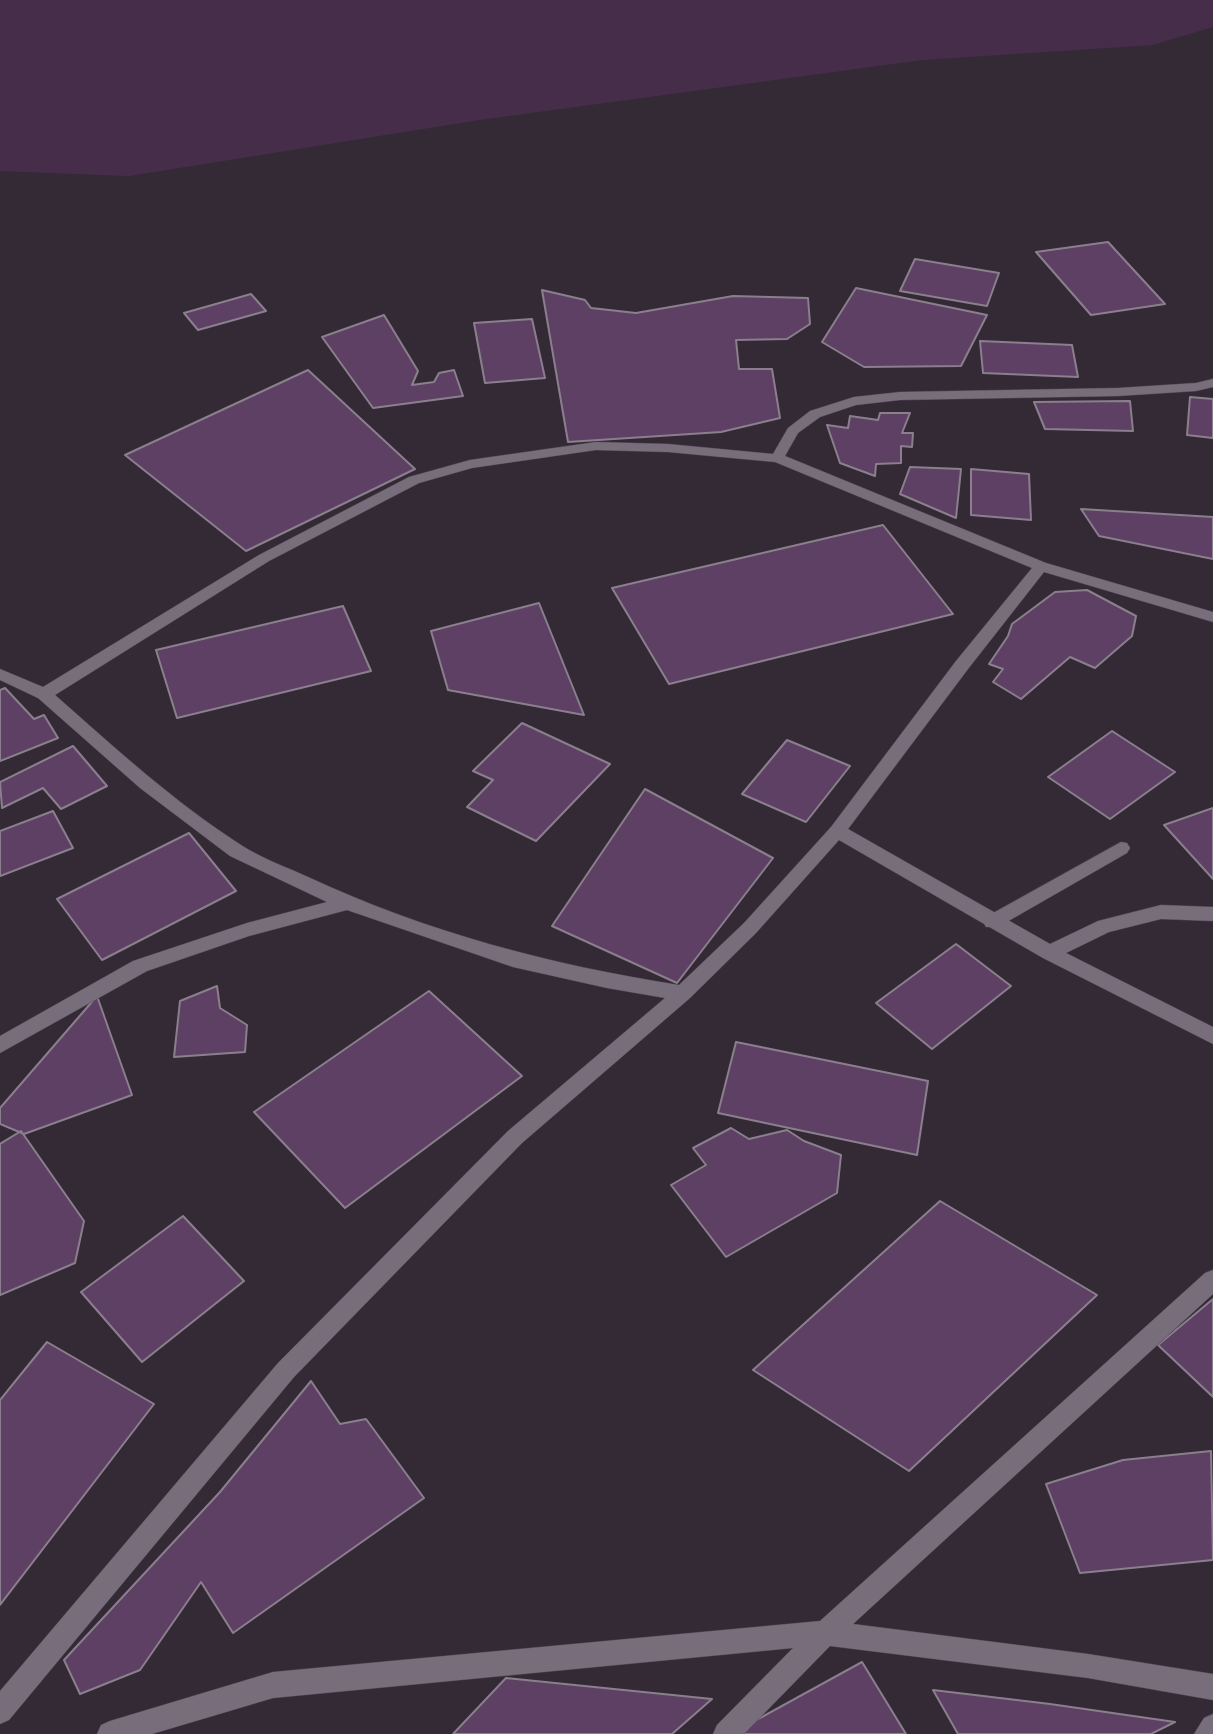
<!DOCTYPE html>
<html>
<head>
<meta charset="utf-8">
<style>
	body { margin:0 }
	canvas { display:block; background:#332a35 }
</style>
</head>
<body>
<canvas width="1213" height="1734"></canvas>
<script>
const g = document.querySelector('canvas').getContext('2d');
g.lineJoin = 'round';
function paint(path, color) { g.fillStyle = color; g.fill(path, 'evenodd'); }
function strokePath(path, color, width, dash) { g.strokeStyle = color; g.lineWidth = width; g.lineCap = dash ? 'butt' : 'round'; g.setLineDash(dash || []); g.stroke(path); }
const green = new Path2D(`
	M0 0H1213V27L1152 45 922 60 479 120 129 176 0 171Z`);
const building = new Path2D(`
	M1108 242 1165 304 1091 315 1036 252Z
	M915 259 999 273 987 306 900 291Z
	M856 288 987 315 961 366 864 367 822 342Z
	M542 290 585 300 591 308 636 313 733 296 808 298 810 324 787 339 736 340 739 369H772L780 418 721 432 568 442Z
	M251 294 266 311 198 330 184 313Z
	M384 315 418 371 412 385 434 382 439 373 454 370 463 396 373 408 322 337Z
	M532 319 545 378 485 383 474 323Z
	M980 341 1072 345 1078 377 983 373Z
	M308 370 415 469 246 551 125 455Z
	M1190 397 1213 399V438L1187 435Z
	M1130 401 1133 431 1045 429 1034 402Z
	M880 413H910L902 433H913L912 447 901 446V463L876 464 875 476 840 463 827 425 848 428 850 416 878 420Z
	M910 467 961 469 956 518 900 494Z
	M971 469 1029 474 1031 520 971 515Z
	M1081 509 1213 517V559L1099 536Z
	M883 525 953 614 669 684 612 588Z
	M1087 590 1136 616 1132 636 1095 668 1070 657 1021 699 993 682 1003 669 989 664 1008 636 1012 624 1055 592Z
	M539 603 584 715 448 690 431 631Z
	M343 606 371 671 177 718 156 650Z
	M5 688 34 719 44 715 58 738 0 761V690Z
	M522 723 610 764 536 841 467 807 493 780 473 771Z
	M1112 731 1175 772 1110 819 1048 777Z
	M787 740 850 766 806 822 742 794Z
	M73 746 107 786 61 809 43 788 2 808 0 782Z
	M645 789 773 858 677 983 552 926Z
	M1213 808V879L1164 825Z
	M53 811 73 848 0 876V831Z
	M189 833 236 891 102 960 57 899Z
	M956 944 1011 986 932 1049 876 1003Z
	M217 986 220 1008 247 1025 245 1052 174 1057 180 1001Z
	M429 991 522 1076 345 1208 254 1112Z
	M97 996 132 1095 24 1134 0 1124V1108Z
	M736 1042 928 1081 917 1155 718 1113Z
	M731 1128 749 1139 787 1130 804 1141 841 1155 837 1193 726 1257 671 1185 706 1165 693 1148Z
	M21 1131 84 1221 75 1263 0 1295V1144Z
	M940 1201 1097 1295 909 1471 753 1370Z
	M183 1216 244 1281 142 1362 81 1292Z
	M1213 1299V1397L1158 1345Z
	M47 1342 154 1404 0 1605V1400Z
	M311 1381 340 1424 366 1419 424 1498 233 1633 201 1582 140 1670 80 1694 64 1660 220 1492Z
	M1211 1451 1213 1560 1080 1573 1046 1484 1123 1460Z
	M862 1662 906 1734H731Z
	M506 1678 712 1699 672 1734H453Z
	M933 1690 1050 1704 1175 1722 1151 1734H958Z`);
const service = new Path2D(`
	M1121 842 1127 843 1130 848 1127 853 998 927H986L983 922 986 917Z`);
const minor = new Path2D(`
	M1213 379V387L1196 391 1118 396 900 400 856 405 820 417 798 433 785 456 1046 563 1213 612V622L1044 572 968 669 848 829 1050 944 1098 921 1161 905 1213 907V921L1161 919 1109 932 1066 953 1213 1027V1044L1043 958 839 840 756 933 690 998 522 1143 294 1377 9 1720 0 1724V1691L278 1363 508 1131 665 998 607 988 513 967 347 910 249 936 147 971 0 1053V1036L133 961 247 923 327 902 230 856 140 788 38 698 0 680V669L43 687 259 555 409 477 470 460 596 442 668 444 773 454 788 428 810 411 854 397 900 392 1118 388 1196 383ZM596 450 668 452 775 462 1032 568 956 661 831 827 744 923 679 985C551 965 426 932 308 877 286 867 261 858 241 845 174 802 114 747 55 695L269 561 419 483 472 468Z
	M1213 1270V1294L853 1624 1088 1654 1213 1674V1700L1088 1678 830 1646 744 1734H713L717 1725 793 1648 273 1698 152 1734H97L101 1725 110 1721 273 1672 820 1621 1205 1273Z
	M1213 1714V1734H1194L1204 1718Z`);
paint(green, '#462e4b');
paint(building, '#5e4064');
strokePath(building, '#8a7f8c', 2);
strokePath(service, '#4e4750', 1);
strokePath(minor, '#4e4750', 1);
paint(service, '#786e7b');
paint(minor, '#786e7b');
</script>
</body>
</html>
